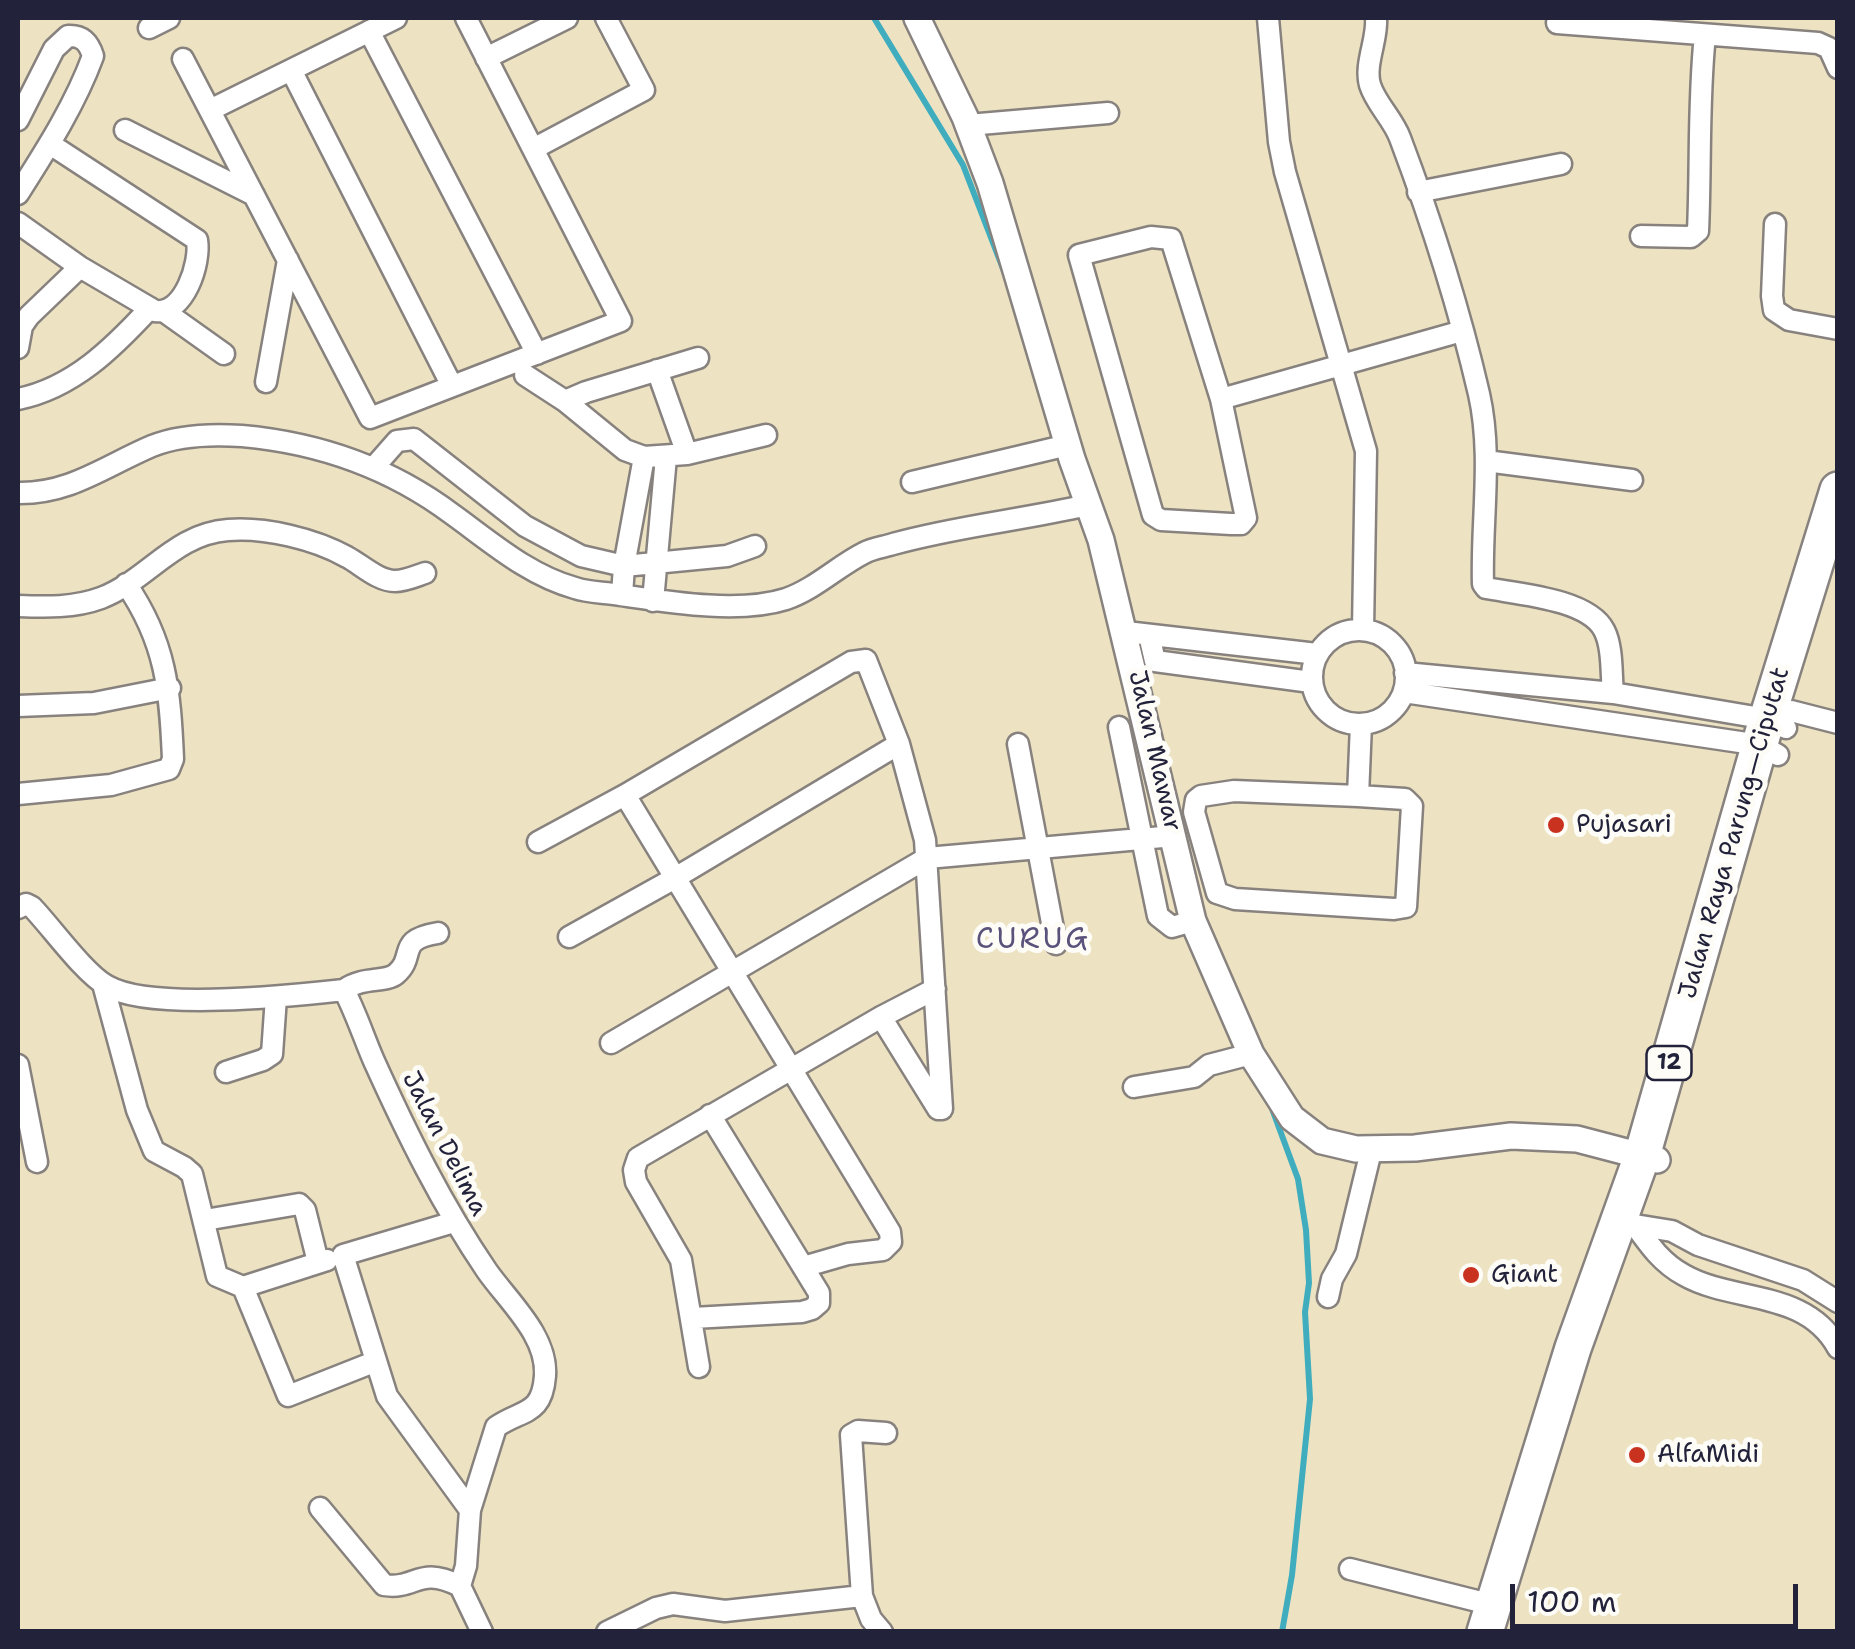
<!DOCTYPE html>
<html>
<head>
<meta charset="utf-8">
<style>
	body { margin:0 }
	#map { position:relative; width:1855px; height:1649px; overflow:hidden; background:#ede3c3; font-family:"Shantell Sans",sans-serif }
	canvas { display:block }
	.frame { position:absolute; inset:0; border:20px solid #22223b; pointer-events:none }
	.scale { position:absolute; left:1510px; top:1584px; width:288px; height:45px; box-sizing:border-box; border:5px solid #22223b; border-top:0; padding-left:12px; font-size:30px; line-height:35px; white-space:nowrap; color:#22223b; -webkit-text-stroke:8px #fdfcf7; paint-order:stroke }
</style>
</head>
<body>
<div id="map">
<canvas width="1855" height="1649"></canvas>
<div class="frame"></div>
<div class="scale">100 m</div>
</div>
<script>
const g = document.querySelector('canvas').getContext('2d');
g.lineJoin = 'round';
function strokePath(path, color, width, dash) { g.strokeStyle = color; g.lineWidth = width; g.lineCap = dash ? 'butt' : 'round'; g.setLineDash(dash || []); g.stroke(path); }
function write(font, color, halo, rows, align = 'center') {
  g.font = font + ' "Shantell Sans",sans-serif'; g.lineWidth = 10; g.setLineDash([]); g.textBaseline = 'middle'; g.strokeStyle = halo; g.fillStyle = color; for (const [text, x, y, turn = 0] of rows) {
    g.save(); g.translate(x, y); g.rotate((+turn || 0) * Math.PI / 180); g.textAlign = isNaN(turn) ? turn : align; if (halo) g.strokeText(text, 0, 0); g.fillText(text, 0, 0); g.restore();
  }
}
const stream = new Path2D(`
	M874 18 963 165 1005 274
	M1271 1106 1298 1179 1306 1230 1309 1283 1305 1312 1310 1399 1292 1575 1282 1632`);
const minor = new Path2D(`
	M1268 18 1279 142 1285 172 1366 451 1363 630
	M1376 18C1378 39 1364 64 1370 85 1376 104 1393 119 1400 138 1431 220 1459 308 1479 394 1493 456 1481 521 1483 584L1486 588C1518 594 1588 599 1604 630 1613 647 1611 674 1613 693
	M1557 23 1818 43 1829 48 1838 68
	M149 28 169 18
	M369 31 537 354
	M486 58 567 18
	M183 59 370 418 621 321 466 18
	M291 70 452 386
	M210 110 396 18
	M18 120 54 49 68 36C83 35 89 43 93 56 75 105 46 150 18 194
	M968 125 1108 113
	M125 130 254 195
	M533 149 644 90 606 18
	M1418 192 1561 164
	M18 223 80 267 155 311C184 315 201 263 197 240L50 144
	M1775 224 1772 296 1774 310 1789 320 1838 329
	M1641 236 1691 237 1698 231C1701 165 1698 100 1705 35
	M165 312 224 354
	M18 348 22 326 29 316 80 267
	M657 370 687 454 766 435
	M525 375 565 401 625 450 644 457 687 454
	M266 382 288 260
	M18 399C73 388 113 348 150 308
	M1221 399 1171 239 1151 237 1079 255 1153 515 1161 520 1231 524H1241L1246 518 1221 399 1462 331
	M565 401 586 392 698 358
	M1486 461 1632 480
	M375 466 397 441 414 439 525 526 581 556 624 566 727 556 755 546
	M912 482 1068 445
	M18 493C70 494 105 466 152 446 179 435 213 434 242 436 320 443 389 467 452 514 491 542 528 575 575 588 589 593 605 592 620 595 668 602 739 614 786 599 815 589 838 566 864 553 873 548 884 547 893 544 957 526 1023 520 1087 505
	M622 595 624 566 644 457
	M653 601 666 457
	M18 606C46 607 74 608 101 598 148 580 174 534 228 530 265 527 315 539 347 557 362 565 378 581 395 581 405 581 416 576 425 573
	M1312 677a47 47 0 1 1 94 0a47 47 0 1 1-94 0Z
	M1126 632 1317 654
	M1149 635 1155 661 1311 682
	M1405 673 1613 693 1767 719 1786 728
	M1404 692 1760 745 1778 755
	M18 706 94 703 170 688
	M1791 711 1838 723
	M1119 727 1158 916 1172 927 1193 921
	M1018 744 1056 944
	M18 794 111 785 169 769 173 759C170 690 166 642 126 584
	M625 795 890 1232 891 1242 883 1250 848 1254 803 1267
	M1358 796 1234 791 1201 796 1196 800 1194 812 1217 893 1235 899 1394 909 1406 907 1412 806 1405 799 1358 796 1361 724
	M538 842 625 795 851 662 866 660 899 744 925 840 942 1109H938
	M18 908 26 904 32 907C52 928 84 973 107 986 151 1011 290 996 344 990 356 1013 364 1038 374 1061 407 1134 442 1205 487 1271 508 1301 548 1336 545 1376 542 1416 522 1409 496 1427L470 1510 466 1566 460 1586 482 1632
	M569 937 675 878 899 744
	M103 984 137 1110 154 1151 184 1167 192 1174 217 1276 243 1287 288 1396 374 1362
	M344 990C363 976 385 983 396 974 417 956 395 940 438 933
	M881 1017 938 1109
	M611 1043 927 858 1174 836
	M18 1065 37 1162
	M226 1072 263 1060 272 1054 276 997
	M1134 1087 1194 1077 1209 1065 1251 1054
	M205 1220 299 1204 305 1210 318 1262
	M454 1222 343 1255 387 1396 470 1510
	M1635 1225C1650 1246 1662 1263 1684 1275 1733 1303 1806 1289 1838 1348
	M1635 1225 1672 1231 1698 1245 1803 1280 1838 1302
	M243 1287 327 1260
	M1328 1297 1332 1279 1346 1254 1371 1151
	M693 1318 802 1312 812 1309 819 1303V1293L710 1115
	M699 1367 681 1260 636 1182 634 1170 638 1158 881 1017 935 989
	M320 1508 384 1585C417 1590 418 1565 460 1586
	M1350 1569 1493 1605
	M607 1632 656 1608 673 1604 725 1611 862 1596
	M882 1632 871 1619 862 1596 851 1435 858 1431 886 1433`);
const tertiary = new Path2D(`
	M917 18 965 117 990 183 1072 459 1101 540 1193 921 1251 1054 1292 1118 1322 1141 1356 1149 1415 1148 1511 1136 1577 1139 1657 1160`);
const trunk = new Path2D(`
	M1485 1632 1573 1348 1642 1156 1767 719 1838 490`);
const markers = [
	[1556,825,10,"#c8321e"],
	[1471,1275,10,"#c8321e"],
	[1637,1455,10,"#c8321e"]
];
const shields = [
	[1669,1063,45]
];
const shieldNames = [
	["12",1669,1063]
];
const streetNames = [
	["Jalan Mawar",1154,751,77],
	["Jalan Raya Parung—Ciputat",1735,833,-74],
	["Jalan Delima",444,1144,63]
];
const poiNames = [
	["Pujasari",1576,825],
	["Giant",1491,1275],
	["AlfaMidi",1657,1455]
];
const quarterNames = [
	["CURUG",1033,940]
];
strokePath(stream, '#40adbe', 6);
strokePath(minor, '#88827f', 25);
strokePath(tertiary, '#88827f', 30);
strokePath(trunk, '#88827f', 40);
strokePath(minor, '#fff', 20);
strokePath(tertiary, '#fff', 25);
strokePath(trunk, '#fff', 35);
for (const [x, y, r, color] of markers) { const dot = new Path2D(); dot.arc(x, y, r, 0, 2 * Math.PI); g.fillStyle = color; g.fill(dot); strokePath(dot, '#fdfcf7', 4); }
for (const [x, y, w] of shields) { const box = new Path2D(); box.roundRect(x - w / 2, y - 17, w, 34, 8); g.fillStyle = '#fdfcf7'; g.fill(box); strokePath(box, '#22223b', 2.5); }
write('bold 22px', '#22223b', null, shieldNames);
write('25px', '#22223b', '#fdfcf7', streetNames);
write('25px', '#22223b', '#fdfcf7', poiNames, 'left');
g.letterSpacing = '2.5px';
write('30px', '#59527b', '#fdfcf7', quarterNames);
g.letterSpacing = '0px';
</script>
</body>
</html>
